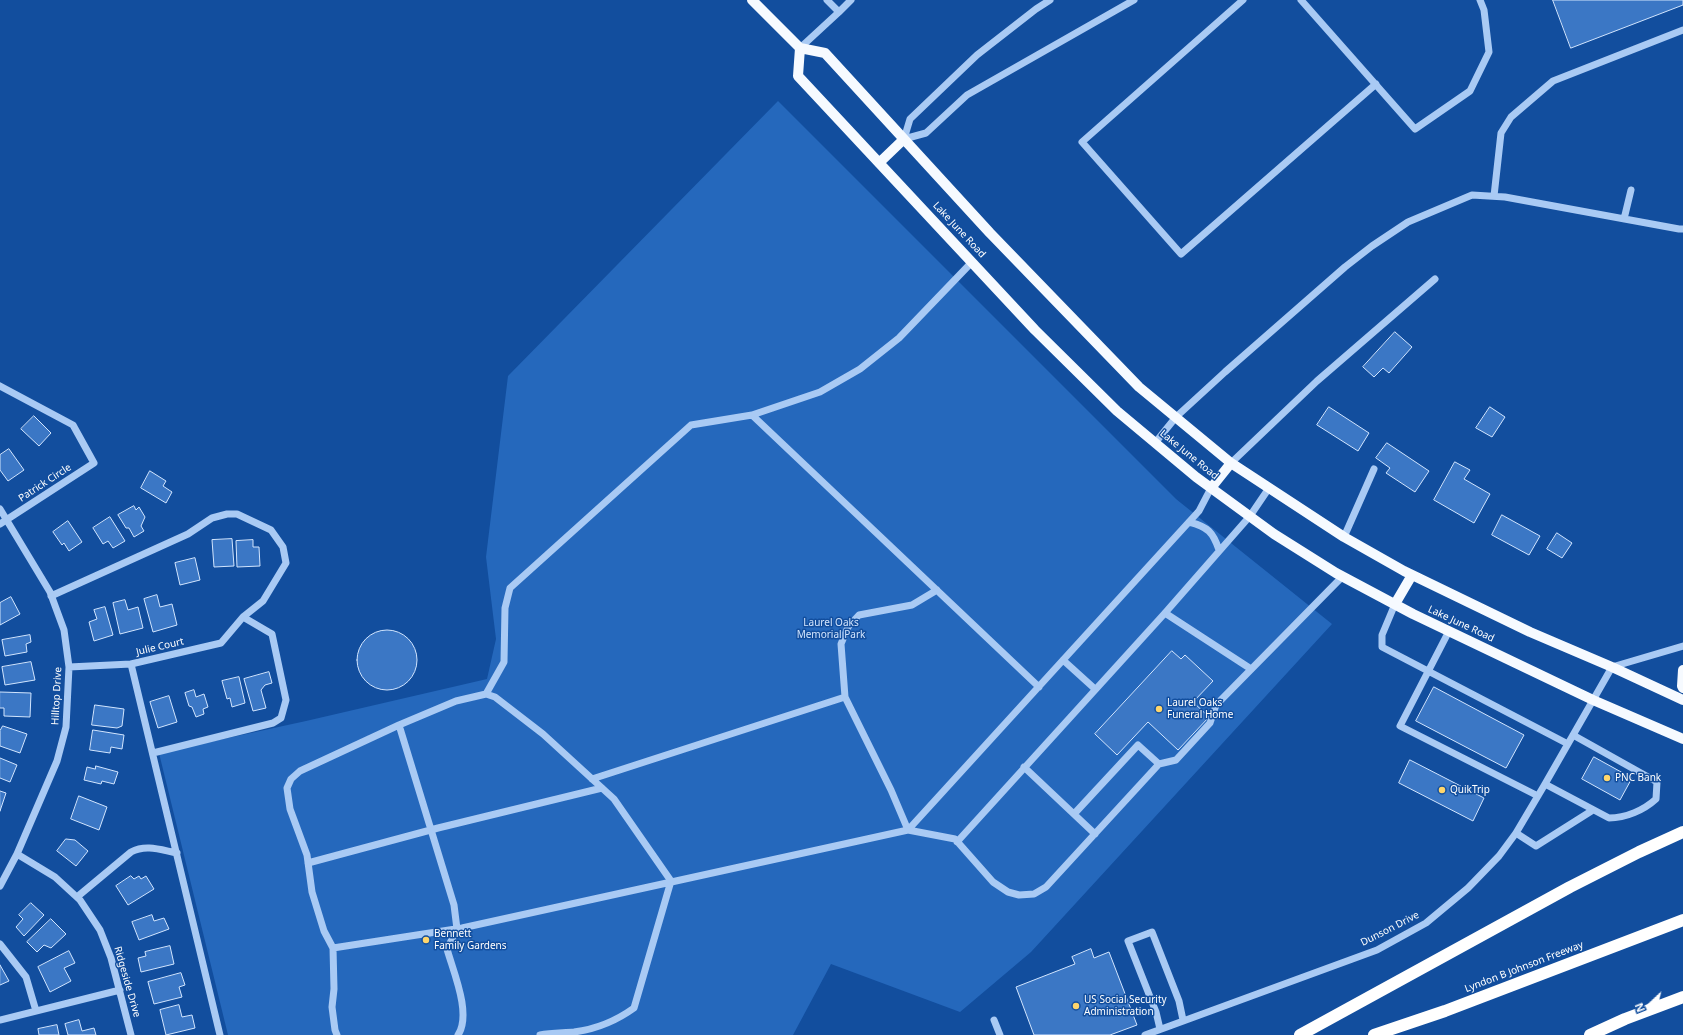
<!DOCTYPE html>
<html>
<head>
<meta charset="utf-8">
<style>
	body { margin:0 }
	#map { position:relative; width:1683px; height:1035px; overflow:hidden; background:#124e9e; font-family:"Noto Sans",sans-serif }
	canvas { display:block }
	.north { position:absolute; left:1631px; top:983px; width:40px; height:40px; -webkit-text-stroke:3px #124e9e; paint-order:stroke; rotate:248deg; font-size:11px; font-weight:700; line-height:16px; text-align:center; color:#fff }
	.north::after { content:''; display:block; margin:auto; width:14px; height:18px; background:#fff; clip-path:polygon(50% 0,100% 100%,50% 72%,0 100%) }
</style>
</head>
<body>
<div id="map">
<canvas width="1683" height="1035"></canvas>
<div class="north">N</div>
</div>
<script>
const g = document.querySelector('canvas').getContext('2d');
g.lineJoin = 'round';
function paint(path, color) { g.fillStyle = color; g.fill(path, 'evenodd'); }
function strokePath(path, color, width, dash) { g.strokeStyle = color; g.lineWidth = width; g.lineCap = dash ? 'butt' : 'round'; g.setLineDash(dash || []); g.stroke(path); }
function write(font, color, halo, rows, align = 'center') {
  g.font = font + ' "Noto Sans",sans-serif'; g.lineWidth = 3; g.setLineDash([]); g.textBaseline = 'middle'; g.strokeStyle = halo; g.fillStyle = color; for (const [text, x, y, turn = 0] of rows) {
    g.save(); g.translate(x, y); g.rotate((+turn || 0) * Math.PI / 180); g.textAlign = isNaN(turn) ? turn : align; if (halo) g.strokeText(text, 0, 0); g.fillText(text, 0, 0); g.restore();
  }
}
const green = new Path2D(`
	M778 101 1176 499 1332 624 1031 952 960 1012 831 964 793 1035H228L159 753 306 721 487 679 496 639 486 557 508 376Z`);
const building = new Path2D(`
	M1553 0H1683V5L1571 48Z
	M1395 332 1412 347 1389 373 1383 368 1374 377 1363 367Z
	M1329 407 1369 433 1358 451 1317 425Z
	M1490 407 1505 417 1492 437 1476 428Z
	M34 416 51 433 39 446 21 429Z
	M1387 443 1429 471 1415 492 1386 473 1390 468 1376 458Z
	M9 449 24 470 8 481 0 470V455Z
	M1455 462 1470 470 1464 479 1490 494 1474 523 1434 500Z
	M150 471 166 481 163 486 172 492 166 503 141 488Z
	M134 506 136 510 139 507 145 517 141 526 144 531 134 537 129 528H126L118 515Z
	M1502 515 1540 536 1529 555 1492 535Z
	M110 517 125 541 113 548 108 541 103 544 93 528Z
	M68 521 82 542 69 551 64 543 62 545 53 532Z
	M1557 533 1572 543 1562 558 1547 549Z
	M232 539 234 566 214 567 212 540Z
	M253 540V547H259L260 566 237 567 236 541Z
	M195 558 200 580 180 585 175 563Z
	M157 595 160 607 172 604 177 625 153 632 144 599Z
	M11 597 20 614 0 625V603Z
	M125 600 128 610 138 607 143 628 120 634 113 603Z
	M105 607 113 635 94 641 89 622 97 619 94 610Z
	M357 660a30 30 0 1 1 60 0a30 30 0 1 1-60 0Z
	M30 635 31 642 26 644 27 652 5 656 2 640Z
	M1172 651 1181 659 1185 655 1213 681 1193 702 1209 717 1178 750 1148 722 1117 755 1095 734Z
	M31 662 35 680 5 685 2 667Z
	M269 672 272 683 265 685 261 690 266 708 253 711 244 679Z
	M239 677 245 703 232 707 230 698 227 699 222 681Z
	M1434 687 1524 735 1506 768 1416 721Z
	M194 690 196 697 204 694 208 707 203 709 204 714 196 717 192 707 189 706 185 693Z
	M0 692 31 693 30 717 4 716V708H0Z
	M169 696 177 722 158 728 150 702Z
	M95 705 124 709 122 726 117 728 92 725Z
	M3 726 27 734 20 753 0 746V731Z
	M93 730 124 735 122 749 111 747 110 753 90 750Z
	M1594 757 1632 778 1620 800 1582 779Z
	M0 758 17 765 10 782 0 778Z
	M1410 760 1484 798 1473 821 1399 783Z
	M96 766 118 772 114 784 102 781 101 784 84 780 87 767 95 769Z
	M0 791 6 793 0 811Z
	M79 796 107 807 99 830 71 819Z
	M66 839 75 840 88 851 76 866 57 851Z
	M131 876 134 879 139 876 141 879 146 876 154 889 128 905 116 886Z
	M31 903 44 915 24 936 16 927 23 919 19 915Z
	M152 915 154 921 164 918 169 929 139 940 132 922Z
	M51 919 66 934 51 948 44 945 37 952 27 942Z
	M170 946 174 964 141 972 138 958 146 956 145 952Z
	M1091 949 1094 958 1109 952 1137 1025 1110 1035H1034L1016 987 1075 964 1072 957Z
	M69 951 75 963 64 968 71 981 50 992 38 967Z
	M0 965 9 981 0 985Z
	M181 973 185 985 179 987 182 997 154 1004 148 982Z
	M179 1005 182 1017 192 1015 195 1028 166 1035 160 1010Z
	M79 1020 82 1031 94 1028 96 1035H68L65 1024Z
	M57 1025 59 1035H39L38 1029Z`);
const minor = new Path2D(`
	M827 0 839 12 851 0
	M1243 0 1082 142 1181 254 1376 84
	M1301 0 1415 129 1470 91 1489 52 1484 10 1480 0
	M800 48 839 12
	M904 139 926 133 967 95 1134 0
	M904 139 910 119 977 55 1036 9 1050 0
	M1494 196 1501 133 1511 117 1553 81 1683 30
	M1624 219 1631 190
	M972 262 899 338 860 369 820 392 752 415 1039 687
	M0 386 73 425 94 463 0 524
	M1155 443 1176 417 1225 372 1345 267 1372 246 1408 222 1472 195 1505 197 1679 229H1683
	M1231 463 1317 381 1435 279
	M0 509 50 592 64 630 69 667 66 727 57 761 17 854 0 886
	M1189 522C1208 527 1213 532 1219 550
	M1344 537 1374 469
	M51 596 188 534 212 518 227 514H237L271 530 283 547 286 563 263 601 243 617 221 643 131 664 69 667
	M1395 604 1382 635V647L1568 744
	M1165 613 1251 669
	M1449 631 1400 726 1538 796
	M1063 660 1095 689
	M131 664 220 1035
	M486 694 504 662 505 608 510 588 691 425 752 415
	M845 697 891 790 908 830 1199 511 1211 488
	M399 725 454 905 457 929 447 949C453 971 472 1014 458 1035
	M153 753 273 723 281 718 286 700 272 634 243 617
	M1024 767 1095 834
	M592 779 845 697 841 644 848 627 859 615 912 605 937 590
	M1545 784 1609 818C1626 818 1644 810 1656 799L1657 782 1573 735
	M1074 814 1138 745 1159 764
	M1516 833 1536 846 1593 810
	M957 842 1165 613 1250 516 1269 488
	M17 854 55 877 80 900 100 930 111 958 131 1035
	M308 863 438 828 602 788
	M77 897 131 852C146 844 161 850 177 853
	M0 944 26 977 36 1011
	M333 948 462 928 908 830 955 839 993 882 1008 892 1019 895 1034 894 1046 887 1159 764 1176 760 1210 723 1216 705 1343 576
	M0 1020 120 990
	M994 1020 1000 1035
	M1160 1029 1156 1012 1128 941 1152 932 1179 1001 1183 1020
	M337 1035 335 1030 332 1007 334 989 333 948 324 931 312 892 307 855 290 809 287 788 291 779 300 771 399 725 456 701 486 694 495 697 543 734 614 799 671 881
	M540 1035C551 1033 563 1033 574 1032 597 1029 616 1021 634 1008L671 881
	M1145 1035 1377 950 1426 923 1468 888 1499 856 1516 833 1545 784 1612 667 1683 646`);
const major = new Path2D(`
	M752 0 800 48 825 53 990 233 1139 387 1231 463 1344 537 1404 571 1530 632 1612 667 1683 700
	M800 48 798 76 1035 330 1117 411 1196 477 1274 534 1336 573 1413 614 1593 700 1683 739
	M879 163 904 139
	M1211 488 1231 463
	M1395 604 1412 575
	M1683 670 1682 686 1683 688`);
const highway = new Path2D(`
	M1300 1035 1570 887 1639 852 1683 832
	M1374 1035 1445 1011 1683 920
	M1590 1035 1625 1019 1683 997`);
const markers = [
	[1159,709,4,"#ffd66c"],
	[1607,778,4,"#ffd66c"],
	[1442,790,4,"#ffd66c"],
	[426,940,4,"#ffd66c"],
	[1076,1006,4,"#ffd66c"]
];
const streetNames = [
	["Lake June Road",959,230,47],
	["Lake June Road",1189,455,39],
	["Patrick Circle",45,483,-33],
	["Lake June Road",1461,624,25],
	["Julie Court",160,647,-13],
	["Hilltop Drive",57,696,-87],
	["Dunson Drive",1390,929,-27],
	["Lyndon B Johnson Freeway",1524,967,-21],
	["Ridgeside Drive",127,982,74]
];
const parkNames = [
	["Laurel Oaks",831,623],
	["Memorial Park",831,635]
];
const poiNames = [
	["Laurel Oaks",1167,703],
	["Funeral Home",1167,715],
	["PNC Bank",1615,778],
	["QuikTrip",1450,790],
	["Bennett",434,934],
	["Family Gardens",434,946],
	["US Social Security",1084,1000],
	["Administration",1084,1012]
];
paint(green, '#2568bc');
paint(building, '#3b77c5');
strokePath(building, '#d2e5fe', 1);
strokePath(minor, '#a9caf4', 7);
strokePath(major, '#f6faff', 10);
strokePath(highway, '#fff', 12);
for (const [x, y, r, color] of markers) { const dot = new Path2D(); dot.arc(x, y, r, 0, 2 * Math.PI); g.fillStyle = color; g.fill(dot); strokePath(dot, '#124e9e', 1.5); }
write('10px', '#fff', '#124e9e', streetNames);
write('10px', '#d2e5fe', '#124e9e', parkNames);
write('10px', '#fff', '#124e9e', poiNames, 'left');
</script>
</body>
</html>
